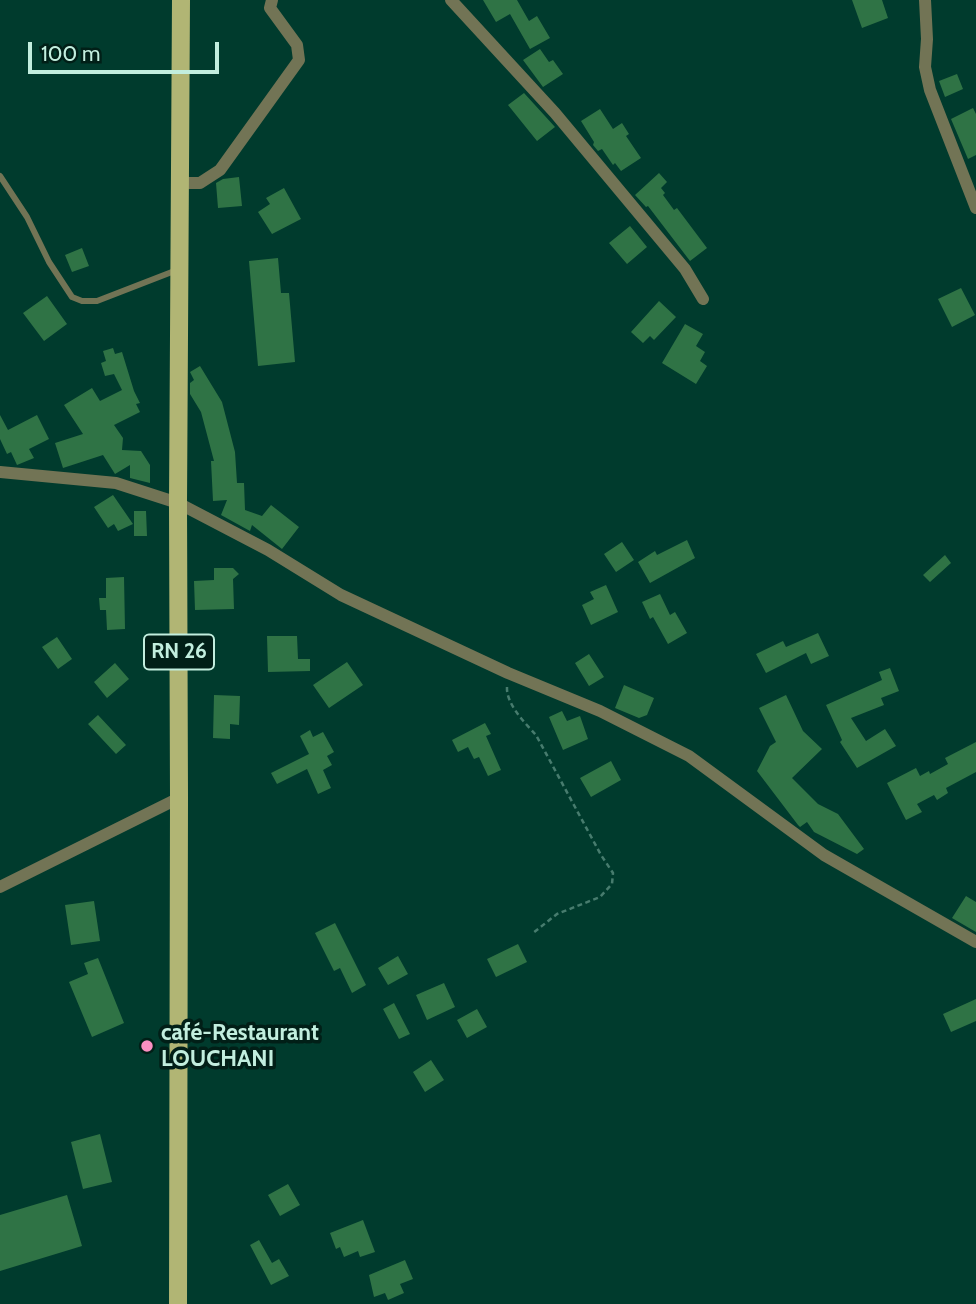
<!DOCTYPE html>
<html>
<head>
<meta charset="utf-8">
<style>
	body { margin:0 }
	#map { position:relative; width:976px; height:1304px; overflow:hidden; background:#003b2d; font-family:Cabin,sans-serif }
	canvas { display:block }
	.scale { position:absolute; left:28px; top:42px; width:191px; height:32px; box-sizing:border-box; border:4px solid #c2eede; border-top:0; padding-left:9px; font-size:21px; line-height:24px; white-space:nowrap; color:#c2eede; -webkit-text-stroke:5px #011f17; paint-order:stroke }
</style>
</head>
<body>
<div id="map">
<canvas width="976" height="1304"></canvas>
<div class="scale">100 m</div>
</div>
<script>
const g = document.querySelector('canvas').getContext('2d');
g.lineJoin = 'round';
function paint(path, color) { g.fillStyle = color; g.fill(path, 'evenodd'); }
function strokePath(path, color, width, dash) { g.strokeStyle = color; g.lineWidth = width; g.lineCap = dash ? 'butt' : 'round'; g.setLineDash(dash || []); g.stroke(path); }
function write(font, color, halo, rows, align = 'center') {
  g.font = font + ' Cabin,sans-serif'; g.lineWidth = 7; g.setLineDash([]); g.textBaseline = 'middle'; g.strokeStyle = halo; g.fillStyle = color; for (const [text, x, y, turn = 0] of rows) {
    g.save(); g.translate(x, y); g.rotate((+turn || 0) * Math.PI / 180); g.textAlign = isNaN(turn) ? turn : align; if (halo) g.strokeText(text, 0, 0); g.fillText(text, 0, 0); g.restore();
  }
}
const building = new Path2D(`
	M483 0H517L529 21 537 16 550 38 530 49 510 14 496 22Z
	M852 0H882L888 18 862 28Z
	M540 49 549 62 553 60 563 74 543 87 523 60Z
	M957 74 963 89 945 97 939 81Z
	M524 93 555 127 537 141 508 105Z
	M973 108 976 114V155L968 159 951 119Z
	M600 109 613 129 622 123 629 134 626 136 641 158 621 171 615 163 613 165 602 149 598 151 593 145 594 142 581 121Z
	M659 173 667 182 661 188 665 193 663 195 674 210 677 208 707 248 690 261 648 206 646 207 635 195Z
	M239 177 242 206 218 208 216 183 223 179Z
	M284 188 301 219 272 234 258 212 270 204 266 198Z
	M630 226 647 247 627 264 609 243Z
	M82 248 89 266 72 272 65 255Z
	M278 258 281 293H289L295 362 258 366 249 261Z
	M961 288 975 315 952 327 938 299Z
	M47 296 67 324 44 341 23 313Z
	M659 301 676 317 654 340 650 336 643 343 631 332Z
	M685 324 703 334 696 346 705 352 700 361 707 366 696 384 662 363Z
	M113 348 115 354 122 352 134 391 140 403 136 404 140 412 114 425 123 438 122 450 141 451 150 465V483L130 478V465L115 474 103 455 63 468 55 443 83 434 64 405 92 388 100 401 122 390 114 374 105 376 101 363 106 361 103 351Z
	M200 366 222 402 235 452 237 483H244L245 510 262 516 271 505 299 527 282 549 252 525 250 531 221 515 227 500 213 501 211 461H214L201 412 190 394V383L194 380 190 372Z
	M0 415 8 430 37 415 49 439 29 449 34 458 17 465 11 452 7 454 0 439Z
	M113 495 133 524 118 531 114 524 108 528 94 507Z
	M134 511H146L147 536H134Z
	M687 540 695 558 650 583 638 562 655 551 657 555Z
	M622 542 634 560 616 572 604 554Z
	M945 555 951 563 930 582 923 575Z
	M214 568H233L239 574 233 579 234 609 195 610 194 581 214 580Z
	M124 577 125 629 107 630 106 610H100L99 598H106V578Z
	M606 585 618 612 591 625 582 605 594 599 590 592Z
	M660 594 670 615 675 612 687 633 668 644 653 617 650 619 642 602Z
	M818 633 829 656 811 664 806 653 766 673 756 654 783 641 786 647Z
	M267 636H297L298 659H310V671L268 672Z
	M57 637 72 659 58 669 42 647Z
	M589 654 604 677 589 686 575 663Z
	M347 662 363 685 329 708 313 685Z
	M115 663 129 679 107 698 94 682Z
	M890 668 899 691 881 698 884 705 851 718 866 741 885 729 896 746 857 768 840 742 842 740 826 705 882 680 879 672Z
	M624 685 654 698 647 715 639 718 615 708Z
	M214 695 240 696 239 725 230 724V739L213 738Z
	M786 695 803 731 822 749 792 778 818 804 838 814 864 849 857 854 814 832 807 822 800 827 798 825 757 771 770 746 776 742 759 708Z
	M562 711 567 721 580 716 588 739 563 750 549 717Z
	M98 715 126 745 116 754 88 724Z
	M485 723 491 734 486 736 501 770 488 776 479 757 474 759 468 747 458 752 452 740Z
	M310 730 313 737 323 732 334 752 327 756 332 765 323 770 331 788 318 794 307 769 277 784 271 773 309 754 300 736Z
	M976 742V772L946 788 948 793 937 800 934 795 917 804 922 812 906 820 887 783 916 768 920 776 929 771 930 774 948 764 945 758Z
	M611 761 621 780 591 797 580 778Z
	M966 896 976 902V932L952 918Z
	M94 901 100 941 71 945 65 905Z
	M335 923 366 985 352 993 340 968 334 971 315 933Z
	M518 944 527 962 496 977 487 959Z
	M398 956 408 974 388 985 378 968Z
	M98 958 124 1023 92 1037 69 982 88 974 84 963Z
	M444 983 455 1007 427 1020 416 995Z
	M976 999V1021L951 1032 943 1014Z
	M394 1003 410 1034 399 1039 383 1009Z
	M477 1009 487 1027 467 1038 457 1020Z
	M431 1060 444 1080 425 1092 413 1072Z
	M100 1134 112 1182 83 1189 71 1142Z
	M288 1184 300 1205 280 1216 268 1195Z
	M67 1195 82 1246 0 1271V1215Z
	M363 1220 375 1252 360 1257 358 1251 344 1257 340 1247 336 1249 330 1233Z
	M259 1240 272 1263 279 1259 289 1276 271 1285 250 1245Z
	M405 1260 413 1279 400 1284 404 1293 388 1300 385 1293 374 1297 369 1275Z`);
const path = new Path2D(`
	M507 687C506 704 525 723 536 735L601 855 613 873 612 884 600 897 557 914 533 933`);
const service = new Path2D(`
	M0 176 27 217 49 262 72 297 82 301H97L177 270`);
const minor = new Path2D(`
	M451 0 555 113 685 269 703 299
	M925 0 927 39 925 67 930 90 976 208
	M181 183H200L220 170 299 60 297 45 270 8 272 0
	M0 472 116 483 178 503 268 550 341 595 508 673 600 711 689 756 824 855 976 942
	M0 887 179 798`);
const primary = new Path2D(`
	M178 1304 179 798 178 503 181 0`);
const markers = [
	[147,1046,7,"#fc8fc2"]
];
const shields = [
	[179,652,70]
];
const shieldNames = [
	["RN 26",179,652]
];
const poiNames = [
	["café-Restaurant",161,1033],
	["LOUCHANI",161,1059]
];
paint(building, '#2f7345');
strokePath(path, '#477c6e', 2.5, [5, 3.5]);
strokePath(service, '#727455', 6);
strokePath(minor, '#727455', 12);
strokePath(primary, '#b1b574', 18);
for (const [x, y, r, color] of markers) { const dot = new Path2D(); dot.arc(x, y, r, 0, 2 * Math.PI); g.fillStyle = color; g.fill(dot); strokePath(dot, '#011f17', 2.5); }
for (const [x, y, w] of shields) { const box = new Path2D(); box.roundRect(x - w / 2, y - 17.5, w, 35, 5); g.fillStyle = '#011f17'; g.fill(box); strokePath(box, '#c2eede', 2); }
write('bold 21px', '#c2eede', null, shieldNames);
write('bold 23px', '#c2eede', '#011f17', poiNames, 'left');
</script>
</body>
</html>
